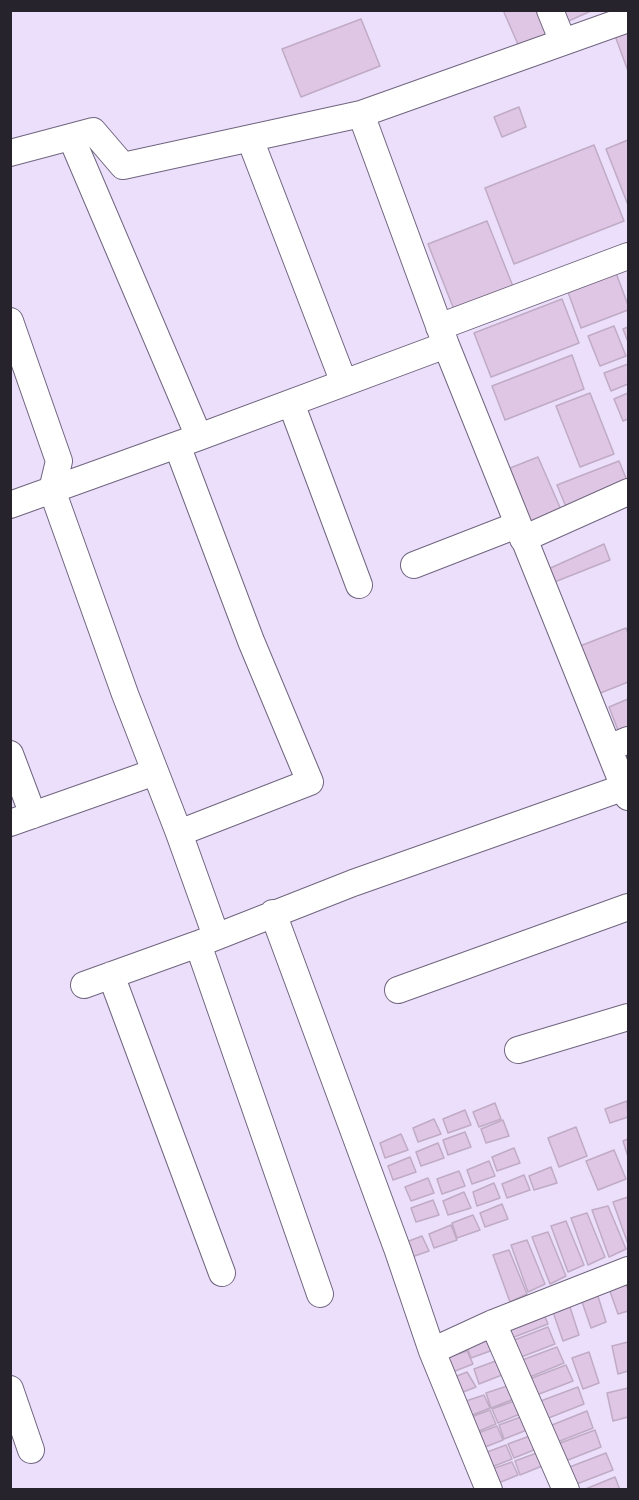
<!DOCTYPE html>
<html>
<head>
<meta charset="utf-8">
<style>
	body { margin:0 }
	#map { position:relative; width:639px; height:1500px; overflow:hidden; background:#ebdffc; font-family:"Work Sans",sans-serif }
	canvas { display:block }
	.frame { position:absolute; inset:0; border:12px solid #27232d; pointer-events:none }
</style>
</head>
<body>
<div id="map">
<canvas width="639" height="1500"></canvas>
<div class="frame"></div>
</div>
<script>
const g = document.querySelector('canvas').getContext('2d');
g.lineJoin = 'round';
function paint(path, color) { g.fillStyle = color; g.fill(path, 'evenodd'); }
function strokePath(path, color, width, dash) { g.strokeStyle = color; g.lineWidth = width; g.lineCap = dash ? 'butt' : 'round'; g.setLineDash(dash || []); g.stroke(path); }
const building = new Path2D(`
	M503 10H543L554 35 520 49Z
	M559 10H591V11L564 23Z
	M361 19 380 66 301 97 282 49Z
	M628 28V71L614 33Z
	M519 107 526 127 502 137 494 117Z
	M628 140V205L606 149Z
	M594 145 624 221 514 264 485 188Z
	M487 221 514 289 455 312 428 244Z
	M616 273 628 305V310L581 328 568 292Z
	M562 299 579 343 491 377 474 333Z
	M614 326 626 356 600 366 588 336Z
	M628 327V342L623 329Z
	M572 355 584 389 505 420 492 386Z
	M628 364V384L611 391 604 373Z
	M590 393 614 454 580 467 556 406Z
	M628 393V419L623 421 614 399Z
	M538 457 562 512 526 526 505 470Z
	M619 461 628 483 566 507 557 485Z
	M604 544 610 560 552 583 546 570Z
	M626 628 628 633V682L593 696 575 648Z
	M628 699V735L621 738 609 707Z
	M627 1101 628 1117 610 1123 605 1109Z
	M495 1103 501 1119 479 1127 473 1112Z
	M465 1110 471 1125 448 1133 443 1119Z
	M434 1119 441 1134 418 1142 413 1128Z
	M503 1120 509 1136 486 1143 481 1129Z
	M576 1127 587 1156 559 1167 548 1138Z
	M465 1132 471 1147 448 1155 443 1140Z
	M401 1134 408 1150 385 1158 380 1143Z
	M628 1139V1157L623 1141Z
	M438 1143 444 1158 421 1166 416 1152Z
	M514 1148 520 1163 497 1171 492 1157Z
	M614 1150 626 1179 598 1190 586 1161Z
	M410 1157 416 1172 393 1180 388 1166Z
	M489 1161 495 1176 472 1184 467 1170Z
	M551 1167 557 1183 534 1190 529 1176Z
	M459 1171 465 1186 442 1194 437 1179Z
	M524 1175 530 1190 507 1198 502 1184Z
	M428 1178 434 1193 411 1201 405 1187Z
	M494 1183 500 1198 477 1206 473 1192Z
	M464 1192 471 1208 448 1215 443 1201Z
	M628 1197V1244L613 1202Z
	M433 1200 439 1215 416 1222 411 1208Z
	M502 1204 508 1219 485 1227 480 1213Z
	M608 1206 626 1249 609 1257 592 1210Z
	M587 1213 605 1257 588 1265 571 1218Z
	M473 1215 480 1230 457 1238 452 1223Z
	M566 1221 584 1265 568 1272 551 1226Z
	M451 1225 457 1240 434 1248 429 1234Z
	M548 1232 566 1276 550 1284 532 1237Z
	M422 1236 429 1251 406 1259 401 1244Z
	M527 1240 545 1284 528 1292 511 1245Z
	M509 1250 527 1294 510 1302 493 1255Z
	M624 1277 628 1290V1311L618 1314 607 1283Z
	M596 1290 606 1322 591 1328 580 1296Z
	M569 1304 579 1335 563 1341 552 1309Z
	M541 1307 548 1324 509 1339 502 1323Z
	M548 1327 555 1344 516 1359 509 1342Z
	M486 1334 493 1350 471 1358 465 1341Z
	M628 1342V1371L618 1374 612 1346Z
	M557 1347 564 1363 525 1379 517 1362Z
	M467 1351 473 1364 445 1375 440 1360Z
	M589 1352 599 1383 583 1389 572 1358Z
	M501 1359 507 1373 479 1384 474 1369Z
	M566 1365 573 1381 534 1396 527 1380Z
	M467 1372 476 1387 453 1396 447 1380Z
	M513 1384 519 1397 491 1408 486 1393Z
	M578 1387 584 1404 546 1419 538 1402Z
	M628 1388V1417L613 1421 607 1393Z
	M484 1395 490 1408 462 1419 457 1404Z
	M520 1399 525 1412 498 1423 492 1409Z
	M490 1410 496 1424 469 1435 463 1420Z
	M587 1411 593 1428 555 1443 547 1427Z
	M526 1415 532 1428 504 1439 499 1425Z
	M497 1426 503 1440 475 1451 470 1436Z
	M595 1430 601 1447 563 1462 555 1445Z
	M535 1434 541 1447 514 1458 508 1444Z
	M506 1445 512 1459 484 1470 479 1455Z
	M542 1451 547 1464 520 1475 515 1461Z
	M606 1453 613 1470 574 1485 567 1468Z
	M512 1462 518 1475 491 1486 486 1471Z
	M615 1477 620 1490H583Z`);
const minor = new Path2D(`
	M550 10 563 42
	M361 114 628 19
	M71 137 199 437
	M250 139 344 383
	M10 153 93 131 123 166 361 114 446 345 628 797
	M10 321 59 461 52 490 125 694 179 833 216 936
	M439 327 628 256
	M291 403 359 585
	M177 445 251 641 310 782 179 833
	M10 505 199 437 446 345
	M523 539 628 492
	M414 565 517 525
	M609 748 628 740
	M10 754 33 815
	M10 823 155 772
	M273 913 398 1251 432 1351 489 1490
	M198 944 320 1294
	M111 975 222 1273
	M84 985 198 944 353 883 625 787
	M398 990 628 907
	M518 1050 628 1017
	M493 1323 566 1490
	M432 1351 493 1323 628 1270
	M10 1389 31 1450`);
paint(building, '#e0c6e5');
strokePath(building, '#c0abc4', 1.5);
strokePath(minor, '#70657f', 28);
strokePath(minor, '#fff', 26);
</script>
</body>
</html>
